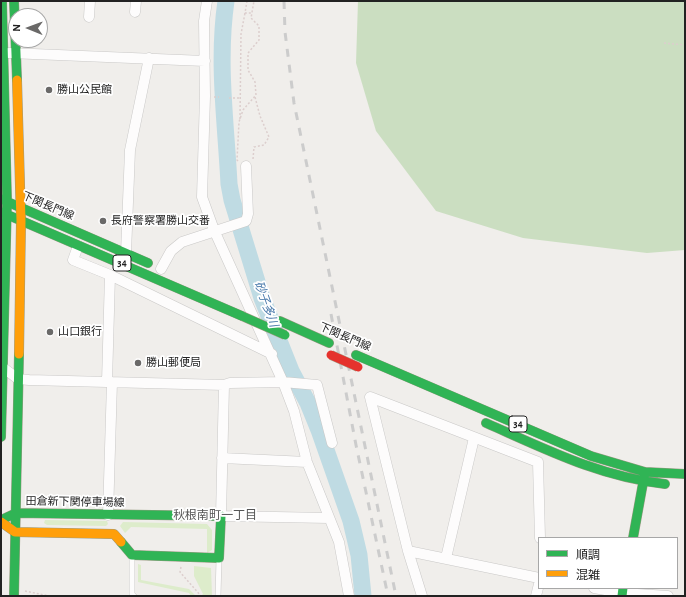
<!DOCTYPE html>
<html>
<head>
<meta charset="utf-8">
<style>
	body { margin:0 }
	#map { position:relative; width:686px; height:597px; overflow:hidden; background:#f0eeeb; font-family:"Alegreya Sans","Noto Sans JP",sans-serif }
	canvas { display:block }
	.frame { position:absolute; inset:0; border:2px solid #222; pointer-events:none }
	.legend { position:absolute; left:538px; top:537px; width:140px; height:52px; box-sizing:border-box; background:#fff; border:1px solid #a7a7a7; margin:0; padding:5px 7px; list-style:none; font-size:12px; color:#222 }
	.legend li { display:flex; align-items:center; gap:8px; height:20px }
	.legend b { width:20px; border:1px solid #a7a7a7 }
	.north { position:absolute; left:8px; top:8px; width:40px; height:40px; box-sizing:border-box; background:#fff; border:1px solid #a7a7a7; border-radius:50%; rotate:271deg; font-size:11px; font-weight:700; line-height:16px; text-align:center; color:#222 }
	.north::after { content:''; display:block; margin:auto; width:14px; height:18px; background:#6a6968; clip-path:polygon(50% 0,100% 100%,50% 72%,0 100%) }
</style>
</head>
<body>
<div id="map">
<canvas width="686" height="597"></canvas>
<div class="frame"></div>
<ul class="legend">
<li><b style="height:5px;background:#30b455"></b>順調</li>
<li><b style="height:5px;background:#ff9f0a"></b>混雑</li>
</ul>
<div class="north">N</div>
</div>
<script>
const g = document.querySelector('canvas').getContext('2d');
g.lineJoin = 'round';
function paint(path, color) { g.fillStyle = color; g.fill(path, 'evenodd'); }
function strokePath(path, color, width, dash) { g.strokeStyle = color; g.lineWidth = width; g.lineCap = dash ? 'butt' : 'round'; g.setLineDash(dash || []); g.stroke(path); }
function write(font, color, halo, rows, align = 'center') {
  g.font = font + ' "Alegreya Sans","Noto Sans JP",sans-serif'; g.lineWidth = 3.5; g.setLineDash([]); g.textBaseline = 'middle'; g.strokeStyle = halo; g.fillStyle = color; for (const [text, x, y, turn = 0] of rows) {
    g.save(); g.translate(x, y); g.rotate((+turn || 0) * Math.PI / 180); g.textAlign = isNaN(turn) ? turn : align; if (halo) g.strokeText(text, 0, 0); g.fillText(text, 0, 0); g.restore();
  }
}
const grass = new Path2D(`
	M45 520 107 521 108 524 106 526 47 525 44 523Z
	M123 522 207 524 212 530V550L207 553V529L131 527 125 533 120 526Z
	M138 564 141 565V580L189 589 196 596H191L189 593 138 582Z
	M194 566 211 568 212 596H201L203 594 194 576Z`);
const forest = new Path2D(`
	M358 1H685V250L647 253 523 238 436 211 376 131 356 63Z`);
const river = new Path2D(`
	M226 1C217 62 226 123 229 184L232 200 262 298 291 371 308 403 319 430 351 521 359 555 363 596`);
const path = new Path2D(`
	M247 1 245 13H252
	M664 43 685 45
	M214 97H219
	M229 98H240
	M240 119 241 34 245 13
	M253 159 254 147 264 145 269 137 260 116 255 97
	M238 161 237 160 239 122 243 110 256 95 255 82 248 70V53L259 40V26L251 18 254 1
	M181 567 180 572 201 596
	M25 591 49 596`);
const lane = new Path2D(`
	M132 556V594L134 596
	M218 596 219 559`);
const street = new Path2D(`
	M207 1 204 21 205 96 202 197 214 230 283 382 294 411 307 462 339 542 349 596
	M135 12 136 1
	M89 17 90 1
	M9 53 205 61
	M78 246 73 260 110 275 272 354
	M126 253 130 150 149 58
	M161 269 171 251 182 242 246 221 248 214 246 166
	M1 366 18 379 29 380 224 385 230 383 283 382 317 385 332 443
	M107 382 110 275
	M224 385 221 516 329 518
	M222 458 307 462
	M108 515 112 382
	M408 551 539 578
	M446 558 474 438
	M594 588 622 593 668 596
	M422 596 408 551 370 397 538 462 540 538
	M536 596 539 584`);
const fast = new Path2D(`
	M14 1 17 80
	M1 199 148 263
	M1 212 242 316
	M280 321 329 343
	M356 355 591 456 645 472 685 474
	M486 423C545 449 600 477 665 484
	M1 437 7 201 2 1
	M1 520 16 513 221 516 219 558 132 555 121 542
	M633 538 645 472
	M14 596 19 354
	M622 596 623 588`);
const slow = new Path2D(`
	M17 80 21 221 19 354
	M1 522 15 532 114 534 121 542`);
const rail = new Path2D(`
	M284 1 285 32 294 103 396 596
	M331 314 356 445 388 596`);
const fastBridge = new Path2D(`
	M242 316 285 335`);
const jamBridge = new Path2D(`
	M331 355 358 367`);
const markers = [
	[49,90,4,"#6a6968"],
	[103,221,4,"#6a6968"],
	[50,332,4,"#6a6968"],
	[138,363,4,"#6a6968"]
];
const shields = [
	[122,263,18],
	[518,424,18]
];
const shieldNames = [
	["34",122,263],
	["34",518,424]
];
const poiNames = [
	["勝山公民館",57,90],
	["長府警察署勝山交番",111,221],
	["山口銀行",58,332],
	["勝山郵便局",146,363]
];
const streetNames = [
	["下関長門線",48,206,23],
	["下関長門線",345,337,23],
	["田倉新下関停車場線",75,502,1]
];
const waterNames = [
	["砂子多川",266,304,70]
];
const neighbourhoodNames = [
	["秋根南町一丁目",215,515]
];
paint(grass, '#ddeccb');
paint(forest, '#cbdec1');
strokePath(river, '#bfdbe3', 17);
strokePath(lane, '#c9c8c7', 6);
strokePath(street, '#c9c8c7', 11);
strokePath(fast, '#999a82', 10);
strokePath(slow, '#999a82', 10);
strokePath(path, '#dccecd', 1.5, [2, 2]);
strokePath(lane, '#fdfcfc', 5);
strokePath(street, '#fdfcfc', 10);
strokePath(fast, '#30b455', 9);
strokePath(slow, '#ff9f0a', 9);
strokePath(rail, '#ccc', 3, [8, 8]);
strokePath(fastBridge, '#a79c86', 10, []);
strokePath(jamBridge, '#a79c86', 10, []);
strokePath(fastBridge, '#30b455', 9);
strokePath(jamBridge, '#e5322d', 9);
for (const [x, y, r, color] of markers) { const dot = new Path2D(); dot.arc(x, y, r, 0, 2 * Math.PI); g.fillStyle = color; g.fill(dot); strokePath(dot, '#fff', 1.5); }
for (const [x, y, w] of shields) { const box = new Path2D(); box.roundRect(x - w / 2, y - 8, w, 16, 3); g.fillStyle = '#fff'; g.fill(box); strokePath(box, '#222', 1); }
write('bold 10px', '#222', null, shieldNames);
write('11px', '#222', '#fff', poiNames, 'left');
write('11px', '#222', '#fff', streetNames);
write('italic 12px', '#4a7aab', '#fff', waterNames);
write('12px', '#555', '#fff', neighbourhoodNames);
</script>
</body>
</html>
